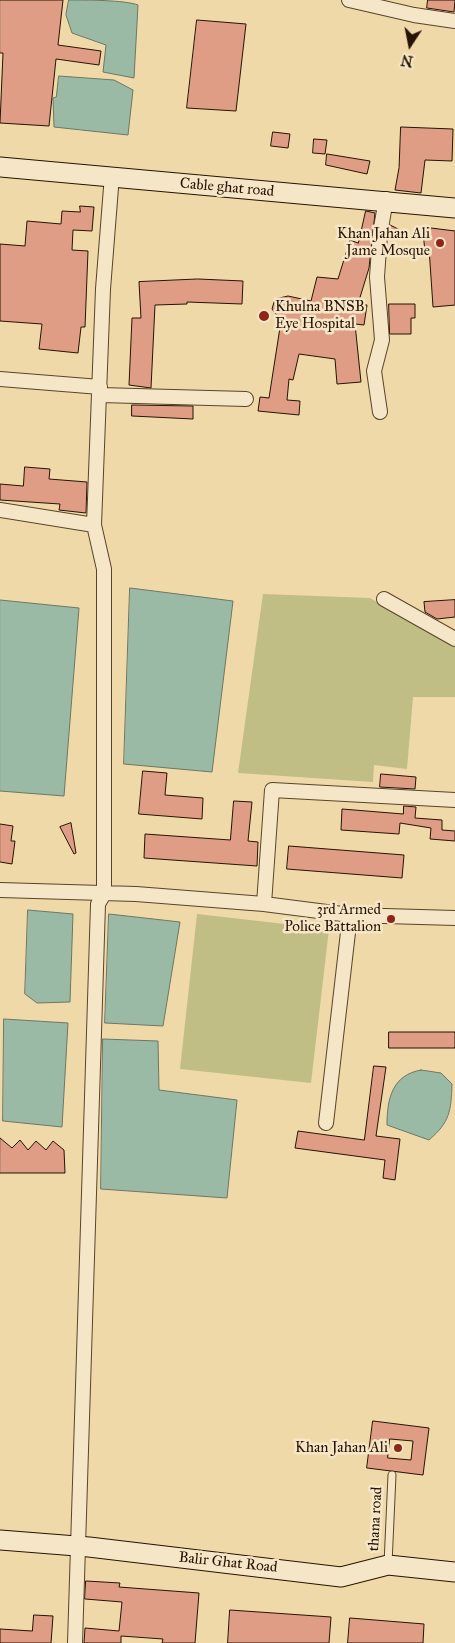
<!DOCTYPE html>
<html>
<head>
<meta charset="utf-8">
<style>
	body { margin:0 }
	#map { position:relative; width:455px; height:1643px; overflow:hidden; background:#efd9a9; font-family:"IM FELL Great Primer",serif }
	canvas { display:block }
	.north { position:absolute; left:385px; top:20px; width:50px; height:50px; -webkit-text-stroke:4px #f5e6c7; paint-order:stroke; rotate:191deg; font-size:14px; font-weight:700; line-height:20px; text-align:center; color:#261301 }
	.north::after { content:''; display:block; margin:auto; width:18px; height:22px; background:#261301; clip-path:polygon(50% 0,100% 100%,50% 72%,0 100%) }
</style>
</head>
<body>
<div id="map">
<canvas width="455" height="1643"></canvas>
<div class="north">N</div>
</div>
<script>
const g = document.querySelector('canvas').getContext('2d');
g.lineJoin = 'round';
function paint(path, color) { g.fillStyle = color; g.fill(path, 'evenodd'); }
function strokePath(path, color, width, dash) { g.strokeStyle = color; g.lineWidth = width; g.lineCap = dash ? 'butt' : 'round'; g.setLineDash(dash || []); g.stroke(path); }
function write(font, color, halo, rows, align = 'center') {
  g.font = font + ' "IM FELL Great Primer",serif'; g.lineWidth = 5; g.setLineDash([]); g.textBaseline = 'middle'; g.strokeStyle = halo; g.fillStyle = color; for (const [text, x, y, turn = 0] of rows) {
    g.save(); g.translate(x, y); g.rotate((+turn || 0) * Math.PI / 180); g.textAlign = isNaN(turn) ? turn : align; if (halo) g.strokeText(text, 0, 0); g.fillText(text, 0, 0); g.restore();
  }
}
const green = new Path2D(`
	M263 594 370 598 455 647V697H413L407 769 374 765 373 782 238 773Z
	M197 914 329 929 311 1083 180 1069Z`);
const water = new Path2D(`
	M69 0C86 0 125 0 138 5L134 78 103 72 106 45 72 33 66 15Z
	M59 76 114 80 133 90 128 135 54 127 53 98 56 97Z
	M130 588 233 601 212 772 124 764Z
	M0 600 79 608 64 796 0 791Z
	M28 910 73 914 70 1002 37 1003 25 994Z
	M109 914 180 922 163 1026 105 1023Z
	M4 1019 68 1023 62 1127 3 1121Z
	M103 1039 158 1041 159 1090 237 1100 227 1198 101 1189Z
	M421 1070 441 1073 452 1084C451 1111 450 1122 429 1140L387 1125C387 1099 392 1075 421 1070Z`);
const building = new Path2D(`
	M0 0H63L58 45 101 51 99 65 56 59 49 126 0 123 3 53H0Z
	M428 0H455L454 12 427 8Z
	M197 20 246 24 236 111 187 108Z
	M401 127 453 129 452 161 425 160 421 193 395 190 399 168Z
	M273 132 290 134 288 148 271 146Z
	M314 139 327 140 325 154 313 153Z
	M327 154 370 161 367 174 326 165Z
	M80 206 94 207 92 231 73 230 72 250 88 251 85 327H81L78 353 39 349 42 324 0 321V244L25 246 27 221 61 224 62 211 80 212Z
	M366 211 375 213 369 268 358 304 367 305 364 325 355 324 361 382 337 384 335 359 299 354 293 380 289 379 287 400 300 401 299 415 258 411 260 397 269 398 281 321 272 309 275 299 288 296 311 301 317 277 338 279 350 240 358 243Z
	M390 225 400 230 396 238 389 235Z
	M423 227 455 231V305L433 307 429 248H425Z
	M198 279 243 281 242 304 187 302V304L155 305 151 388 129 385 132 318H141L139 282Z
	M389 304H415V318H411V334H390Z
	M132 405 193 406V419L132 416Z
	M25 467 50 469 49 479 87 482 86 513 59 510 60 504 0 500V484L23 486Z
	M455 600V617L437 619 425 612 424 602Z
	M143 771 167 773 165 795 203 798 202 819 139 814Z
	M381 774 416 777 415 789 380 787Z
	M234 801 252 802 248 841 258 842 257 866 144 858 145 834 230 840Z
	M404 806 416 807 415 818 442 820V830L455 831V841L430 839 431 828 400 823 399 834 341 830 342 809 403 814Z
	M71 823 76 853 74 854 60 827Z
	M0 824 13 826 11 841H15L12 864 0 862Z
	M289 846 404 855 402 878 287 869Z
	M389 1032H455V1048H389Z
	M374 1066 386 1067 376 1136 400 1139 395 1180 383 1178 385 1160 295 1148 298 1131 364 1140Z
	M0 1138 12 1148 20 1140 28 1150 36 1141 46 1150 53 1141 64 1150 65 1173H0Z
	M373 1421 429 1428 423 1475 367 1468ZM390 1439 413 1441 411 1460 388 1458Z
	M86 1581 120 1583 119 1587 199 1593 195 1643H162L163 1639 121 1636V1643H84L85 1628 119 1631 122 1602 85 1599Z
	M230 1610 331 1617 329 1643H228Z
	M34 1615 53 1616 51 1643H0V1629L32 1631Z
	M350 1618 424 1624 423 1643H348Z`);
const lane = new Path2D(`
	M388 1564 392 1475`);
const street = new Path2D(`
	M349 0 414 15 455 21
	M0 379 100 387
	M100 395 246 399
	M380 412 374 371 382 340 377 277 380 234 386 199
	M0 510 94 525 103 289 112 175
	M384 599 455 639
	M0 890 136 894 264 904 350 915 455 918
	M264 904 272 790 455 800
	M326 1123 350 915
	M75 1643 98 904 104 894V569L94 525`);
const secondary = new Path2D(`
	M0 167 455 208
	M0 1540 89 1547 341 1577 388 1565 455 1572`);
const markers = [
	[440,243,5,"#8f2418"],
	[264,316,6,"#8f2418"],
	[391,919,5,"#8f2418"],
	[398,1448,5,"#8f2418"]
];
const streetNames = [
	["Cable ghat road",227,188,5],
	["thana road",376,1519,-87],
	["Balir Ghat Road",228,1563,6]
];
const poiNames = [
	["Khan Jahan Ali",430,234],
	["Jame Mosque",430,251],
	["Khulna BNSB",275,307,"left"],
	["Eye Hospital",275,324,"left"],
	["3rd Armed",381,910],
	["Police Battalion",381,927],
	["Khan Jahan Ali",388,1448]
];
paint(green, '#c0be84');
paint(water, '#9abaa5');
strokePath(water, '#6c7763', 1);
paint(building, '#df9d85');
strokePath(building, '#261301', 1);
strokePath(lane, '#58442b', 9);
strokePath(street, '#58442b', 16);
strokePath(secondary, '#261301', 21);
strokePath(lane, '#f5e6c7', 7);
strokePath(street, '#f5e6c7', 14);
strokePath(secondary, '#f5e6c7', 19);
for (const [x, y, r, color] of markers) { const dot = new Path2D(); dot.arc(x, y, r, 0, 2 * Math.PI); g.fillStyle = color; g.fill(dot); strokePath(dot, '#f5e6c7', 2); }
write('15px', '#261301', '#f5e6c7', streetNames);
write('15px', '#261301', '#f5e6c7', poiNames, 'right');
</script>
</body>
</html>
